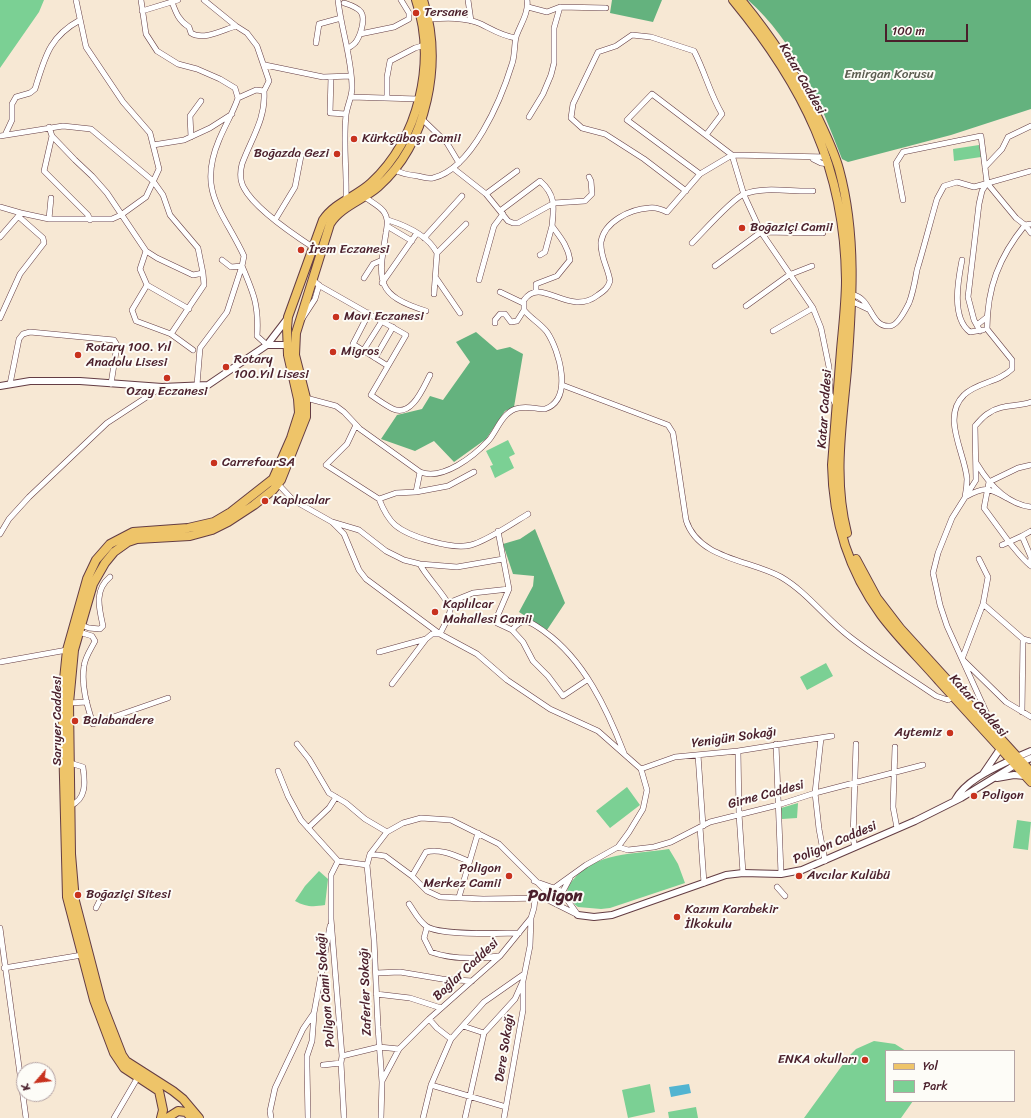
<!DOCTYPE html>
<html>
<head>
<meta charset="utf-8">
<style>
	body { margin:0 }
	#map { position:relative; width:1031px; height:1118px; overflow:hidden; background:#f7e8d4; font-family:Sriracha,sans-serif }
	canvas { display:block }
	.legend { position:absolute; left:885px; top:1050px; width:130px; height:52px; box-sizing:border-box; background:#fdfcf7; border:1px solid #b5a4a5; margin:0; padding:5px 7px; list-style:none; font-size:12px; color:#4a1f2b }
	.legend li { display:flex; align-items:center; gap:8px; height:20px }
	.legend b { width:20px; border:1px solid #b5a4a5 }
	.north { position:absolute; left:16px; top:1062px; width:40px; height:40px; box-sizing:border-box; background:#fdfcf7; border:1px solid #b5a4a5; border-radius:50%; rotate:242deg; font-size:11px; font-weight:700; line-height:16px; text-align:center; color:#4a1f2b }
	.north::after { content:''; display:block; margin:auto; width:14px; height:18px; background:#c8321e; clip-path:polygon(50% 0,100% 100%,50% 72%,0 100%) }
	.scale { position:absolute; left:885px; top:24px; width:83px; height:18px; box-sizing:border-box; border:2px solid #4a1f2b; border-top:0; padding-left:5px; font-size:12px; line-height:14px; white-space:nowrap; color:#4a1f2b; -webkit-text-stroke:3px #fdfcf7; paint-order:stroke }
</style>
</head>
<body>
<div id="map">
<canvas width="1031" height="1118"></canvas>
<ul class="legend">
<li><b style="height:5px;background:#eec469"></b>Yol</li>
<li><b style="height:11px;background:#7bd094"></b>Park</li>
</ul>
<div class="north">K</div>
<div class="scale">100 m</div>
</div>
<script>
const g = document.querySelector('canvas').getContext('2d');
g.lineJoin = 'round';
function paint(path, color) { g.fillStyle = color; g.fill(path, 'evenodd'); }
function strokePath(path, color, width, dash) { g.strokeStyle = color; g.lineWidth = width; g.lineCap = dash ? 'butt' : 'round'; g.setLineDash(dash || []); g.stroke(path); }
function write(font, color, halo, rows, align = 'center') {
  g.font = font + ' Sriracha,sans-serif'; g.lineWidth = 4; g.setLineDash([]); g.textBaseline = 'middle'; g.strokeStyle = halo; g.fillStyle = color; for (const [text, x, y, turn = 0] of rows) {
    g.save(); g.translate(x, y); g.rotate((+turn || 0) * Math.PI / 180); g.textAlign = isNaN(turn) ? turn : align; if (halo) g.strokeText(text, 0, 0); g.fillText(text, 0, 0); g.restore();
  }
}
const green = new Path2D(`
	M0 0H44L39 12 0 68Z
	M979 145 981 157 954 161 953 149Z
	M508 440 515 454 509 457 514 468 495 478 490 466 493 465 486 451Z
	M826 663 833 676 807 690 800 677Z
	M627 787 640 805 610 828 596 811Z
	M798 803 797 818 782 819 781 808Z
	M1017 820 1031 822 1028 850 1013 848Z
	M669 849 678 864 685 883 610 908 601 909 578 907C568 899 563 892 572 881 596 851 633 855 669 849Z
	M319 871 328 879 325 905C313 907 306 907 295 901L305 886Z
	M874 1041 895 1044 906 1051H886V1101H913L901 1118H804L849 1056 856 1049Z
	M650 1084 655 1112 628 1118 622 1090Z
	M696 1107 698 1118H669L668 1112Z`);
const forest = new Path2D(`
	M612 0H662L653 22 610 13Z
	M748 0H1031V109L951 135 848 162 842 159C820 101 795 42 748 0Z
	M476 332 497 350 510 347 523 354 514 407 505 411 486 439 454 462 434 441 415 451 381 439 397 415 422 409 430 396 443 400 470 362 456 342Z
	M535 529 565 603 547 630 519 612 533 586 534 576 513 574 503 544 520 539Z`);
const water = new Path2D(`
	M689 1084 691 1093 671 1097 669 1087Z`);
const minor = new Path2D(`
	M141 0 146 34 157 51 178 64 197 69 220 79 235 88 238 98
	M204 0 236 26 247 33 257 46 269 81 264 91
	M338 0C341 29 352 58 352 88 352 97 347 106 346 115 343 143 347 172 346 200
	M468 0 471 21
	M172 2C176 13 179 21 189 27L191 33C203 41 223 30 236 26
	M344 3C350 5 357 7 361 12 366 19 360 37 355 43 353 45 350 47 347 49
	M528 7 547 12 560 7 606 8
	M142 11 178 0
	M429 19C446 18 465 17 481 24 493 30 502 36 516 38
	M360 34 394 27 409 19V13L401 0
	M316 43 319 24 341 18
	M265 65 323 77 351 76
	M331 77 330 113 346 114
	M351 97 418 99
	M387 98V77L390 61 415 48 425 45
	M529 117 543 94 551 75 554 63V28L560 7
	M421 118 447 143 459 163
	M49 127 52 136 75 160 92 176 107 193 146 251 157 258 193 275 203 273
	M5 135 12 120V104L16 97 30 93 35 89C45 57 49 37 80 20
	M0 136 63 126 91 129 153 181 163 195 170 215 198 248 203 273 204 285 171 334 136 321 132 310 147 285 140 269 146 251
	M52 136 44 171 88 215 90 220
	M191 137 190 116 201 101
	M153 145 184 140 210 128 232 114
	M813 159 821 163 829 164
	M985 167 1002 149 1008 137 1031 126
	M453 168 486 194 508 221 513 223H518L554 203 585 201 592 194 591 181 589 177
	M395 170C402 174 409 175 418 176 422 177 428 179 433 178 472 169 501 100 512 64 515 56 514 46 516 37 520 25 529 13 527 0
	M700 174 627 120 652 94 732 155 744 195 761 232 813 308 821 328 829 367 830 394 837 407
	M686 191 644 159 605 134 582 128 571 118 573 104 598 52 616 46 632 35 651 37 694 51C705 72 710 94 722 114L706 135
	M486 194 517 171
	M365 197C371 202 380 206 384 212 389 219 387 226 386 233 378 281 375 295 426 311
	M903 200 896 163 903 152 981 136 987 183 1016 218 1025 225 1031 224
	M0 207 21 213
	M500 211 540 181C556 195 554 207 552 226 560 237 568 246 570 260L557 276 536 284V291
	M49 219 51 198
	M275 220 295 187 301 156
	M388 220C407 226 428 235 437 253L434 294
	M387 226 412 241
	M0 237 21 213 49 219H112L121 215 146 197 159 169 150 133 123 102 86 47 76 0
	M424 238 462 196
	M692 243C703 232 732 199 744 194 765 186 791 192 813 191
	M437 253 466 224
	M540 255 545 252 552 226
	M222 260 231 267 242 266C254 294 259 306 257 336L267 345
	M962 260C958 280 951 318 970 332L983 330
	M715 266 761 232 823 233
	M364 278 373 264 380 261
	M436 278 460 313
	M313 280 320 286 406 335 371 395C378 400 385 405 393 409 412 417 423 388 430 375
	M479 280 494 226 503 214
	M382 283 417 233
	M147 285 189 309
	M500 292 523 303
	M853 295C872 298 870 328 890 326 897 326 906 309 909 303 913 293 915 281 917 270 924 247 930 223 937 199L944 186 957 182 974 187 1031 171
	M853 302 868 309
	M746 306 789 275 812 266
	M369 313 353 344 388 366
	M0 318 20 274 44 243 43 238 18 216
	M302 319 315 299 319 285
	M495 323V320L500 314H505L511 322 517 321 524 310
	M977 325 987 317
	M773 331 813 308
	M980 331 974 320 968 297 979 204 982 191 987 183
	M171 334 193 350
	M363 351 382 321
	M375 358 393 327
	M10 384 19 339 23 334 30 332 114 340 117 345 111 384
	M197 385 200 348 227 312 242 266 244 256C223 211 197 192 219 140 225 125 233 113 238 98L256 90 264 91C266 119 251 139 242 164 240 172 240 181 244 188 255 209 294 235 314 248
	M562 385 668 425 673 433 686 520C698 559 750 560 781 577 807 592 826 619 850 637 877 658 907 676 936 696L948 700 953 696
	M306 398 336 406 344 412 360 429 420 472C443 481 474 456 489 440 497 430 502 414 515 409 525 405 535 409 545 409 574 399 559 350 547 332 540 323 530 318 524 310V300C541 275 569 318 598 295 604 291 608 288 610 281 608 267 600 257 601 242 604 222 630 209 649 208 655 207 661 209 667 212L700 174 732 155 827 157
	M356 425 347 444 326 465 379 499 396 493 416 492 420 472
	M977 464C989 484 1007 504 1031 507
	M989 482 984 508 1009 542 1002 545
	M989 482 1018 468 1031 465
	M278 484 293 500 332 522 344 534 359 570 366 579 440 634 477 654 507 680 550 709 598 731 641 769 647 790 643 809 629 832 618 847 586 865 554 888 534 881
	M416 492 448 486 474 472
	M1007 498C987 487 984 487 965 497 966 492 967 485 967 479 965 453 941 417 964 395 977 382 998 383 1012 369V360L987 329C987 288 999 257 1025 225L1031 233
	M379 499C383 509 387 518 395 525 409 537 453 550 471 545 487 541 513 523 528 514
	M332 522 359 530 386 551 404 560 420 564 457 567 503 559
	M498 531 509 589 497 617V623L512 630C524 615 531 622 545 632 584 660 607 709 624 753
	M0 534 9 519 29 497 107 423 162 387
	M1022 536 1031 531
	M979 559 988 577 983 604 1023 639 1031 641
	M1030 565 1031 557 1022 536 1009 542C1016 550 1022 559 1031 566
	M448 603 473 593 509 589
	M983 604 962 659 1006 702 1031 717
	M81 625 89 628 100 629 103 626C99 608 94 590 110 577
	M512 630 523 642 533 661 548 676 563 696 587 680
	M79 632 92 636 95 641C91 649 85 657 84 666 81 686 87 705 93 724L168 698
	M379 652 426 639
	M0 662 67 650
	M392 684 426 639 432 634H440C443 627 449 618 450 611 452 602 425 576 420 564
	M69 703 87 702
	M1022 712 1023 639
	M990 726 987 714 947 626 940 605 933 573 938 553 952 518 976 480 975 426C979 422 983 416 989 413 1001 404 1017 407 1031 402
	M821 738 815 793 819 829 825 861
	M297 744 309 759 329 793 346 803 365 819 387 832
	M776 744 781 874
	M895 747 893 807 897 828
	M738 751 739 814 743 873
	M698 755 703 826
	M70 763 83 767C85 782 87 799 70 806
	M641 769 675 757 738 751 832 736
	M278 771 288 796 301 820 338 861 367 865
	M700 827 704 883
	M308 828 329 808 336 797
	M618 847 628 850 654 847 671 842 710 822 778 805 815 793 923 765
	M855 847 853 839 856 744
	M370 854 385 856 412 876 427 891 440 897 483 899 547 898
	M338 861 331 875V919L342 1056 341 1063 344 1118
	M412 876 426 852C440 848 456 856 468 861
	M777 887 785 896
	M554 888 561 891 578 915 548 900V893Z
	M459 897 478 833
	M555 903 561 900 562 893 570 878
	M409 904C414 911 418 920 426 926 439 936 500 933 519 933
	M96 908 101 898
	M427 927 424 938 431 952C453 960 476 959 499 956
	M0 928 26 1118
	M4 968 82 955
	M376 973 400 972 442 979 472 981
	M376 994 410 998 441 1008
	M429 1019 437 1028 451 1039
	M463 1026 484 1033
	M342 1056 379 1047 399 1049
	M323 1065 341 1063
	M382 1081 399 1049 429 1019 500 956 531 918 534 908 535 899
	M431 1085 506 1107
	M114 1118 138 1077
	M271 1118 270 1111 275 1088 303 1029 314 1013 330 926
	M308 1118 307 1067V1056L312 1041 314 1014
	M381 1118 382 1082 378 1027 374 940 367 865 370 854 387 832 403 823 421 818 451 820 499 844 548 893
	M423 1118 431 1085 451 1039 484 1002 524 974
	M465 1118 484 1033 515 999 523 981 530 946 531 918
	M504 1118 523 1010V983`);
const tertiary = new Path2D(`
	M267 345H287
	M0 386 30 381H80L162 387 208 385 267 345 287 319
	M1017 757 1031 751
	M1022 762 1031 758
	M983 774 1000 749
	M997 778 1014 775 1025 776
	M955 800C965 781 992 769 1011 760
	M578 915 594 917 612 915 726 875 743 873 781 874 802 870 915 821 961 798 1015 765`);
const primary = new Path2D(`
	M733 0C803 85 845 168 846 280 846 303 843 327 841 350 838 388 835 426 832 465 833 519 848 570 881 615 898 638 920 659 939 681 970 715 1000 748 1031 782
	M741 0C771 36 796 75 817 116 825 133 834 151 839 169 857 235 852 303 847 370 842 425 833 479 847 533
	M856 559 877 598 900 628 1031 772
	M161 1118 163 1110 159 1091 124 1068 114 1053 94 1000 67 897 62 699 67 650 87 579 96 560 110 544 133 532 188 528 214 522 231 512 273 479 291 438 299 413 298 399 288 355 287 328 288 317 323 220C335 202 356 197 371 183 419 138 437 62 416 0
	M167 1118 178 1111 186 1112 192 1118
	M199 1118 183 1099 173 1091 126 1061 122 1055 101 1001 75 901 71 854 69 703 74 650 93 584 105 563 114 552 128 542 137 539 190 536 212 530 228 522 254 505 273 490 281 480 306 417V398L295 355 296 333 330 224C340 207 363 200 378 187 428 143 443 62 423 0`);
const markers = [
	[416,13,4,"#c8321e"],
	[354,139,4,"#c8321e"],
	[337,154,4,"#c8321e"],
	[742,228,4,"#c8321e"],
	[301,250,4,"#c8321e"],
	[336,317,4,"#c8321e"],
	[333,352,4,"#c8321e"],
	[78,355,4,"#c8321e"],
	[226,367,4,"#c8321e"],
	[167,378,4,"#c8321e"],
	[214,463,4,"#c8321e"],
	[265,501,4,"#c8321e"],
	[435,612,4,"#c8321e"],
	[75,721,4,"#c8321e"],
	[950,733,4,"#c8321e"],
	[974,796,4,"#c8321e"],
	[509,876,4,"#c8321e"],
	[799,876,4,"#c8321e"],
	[78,895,4,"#c8321e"],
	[677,917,4,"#c8321e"],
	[865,1060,4,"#c8321e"]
];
const poiNames = [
	["Tersane",424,13],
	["Kürkçübaşı Camii",362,139],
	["Boğazda Gezi",329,154,"right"],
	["Boğaziçi Camii",750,228],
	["İrem Eczanesi",309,250],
	["Mavi Eczanesi",344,317],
	["Rotary 100. Yıl",86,348],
	["Anadolu Lisesi",86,363],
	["Migros",341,352],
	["Rotary",234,360],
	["100.Yıl Lisesi",234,375],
	["Ozay Eczanesi",167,392,"center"],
	["CarrefourSA",222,463],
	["Kaplıcalar",273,501],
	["Kaplılcar",443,605],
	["Mahallesi Camii",443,620],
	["Balabandere",83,721],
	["Aytemiz",942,733,"right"],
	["Poligon",982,796],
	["Poligon",501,869,"right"],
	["Merkez Camii",501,884,"right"],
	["Avcılar Kulübü",807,876],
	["Boğaziçi Sitesi",86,895],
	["Kazım Karabekir",685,910],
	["İlkokulu",685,925],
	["ENKA okulları",857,1060,"right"]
];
const parkNames = [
	["Emirgan Korusu",889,75]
];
const streetNames = [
	["Katar Caddesi",802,79,60],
	["Katar Caddesi",825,409,-86],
	["Katar Caddesi",978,706,48],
	["Sarıyer Caddesi",58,721,-90],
	["Yenigün Sokağı",734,738,-8],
	["Girne Caddesi",766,795,-15],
	["Poligon Caddesi",835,843,-23],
	["Bağlar Caddesi",466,970,-43],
	["Poligon Cami Sokağı",326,990,-95],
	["Zaferler Sokağı",366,992,-92],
	["Dere Sokağı",505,1048,-81]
];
const districtNames = [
	["Poligon",555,897]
];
paint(green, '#7bd094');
paint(forest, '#64b27e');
paint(water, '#52b4d1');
strokePath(minor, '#643d44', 6);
strokePath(tertiary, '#643d44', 8);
strokePath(primary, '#643d44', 10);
strokePath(minor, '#fff', 5);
strokePath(tertiary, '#fff', 6);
strokePath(primary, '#eec469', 8);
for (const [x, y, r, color] of markers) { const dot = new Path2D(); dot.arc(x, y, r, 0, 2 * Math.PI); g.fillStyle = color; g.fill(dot); strokePath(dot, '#fdfcf7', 1.5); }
write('13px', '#4a1f2b', '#fdfcf7', poiNames, 'left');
write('13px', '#5b5d50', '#fdfcf7', parkNames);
write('13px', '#4a1f2b', '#fdfcf7', streetNames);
write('bold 17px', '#4a1f2b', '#fdfcf7', districtNames);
</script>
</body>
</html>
